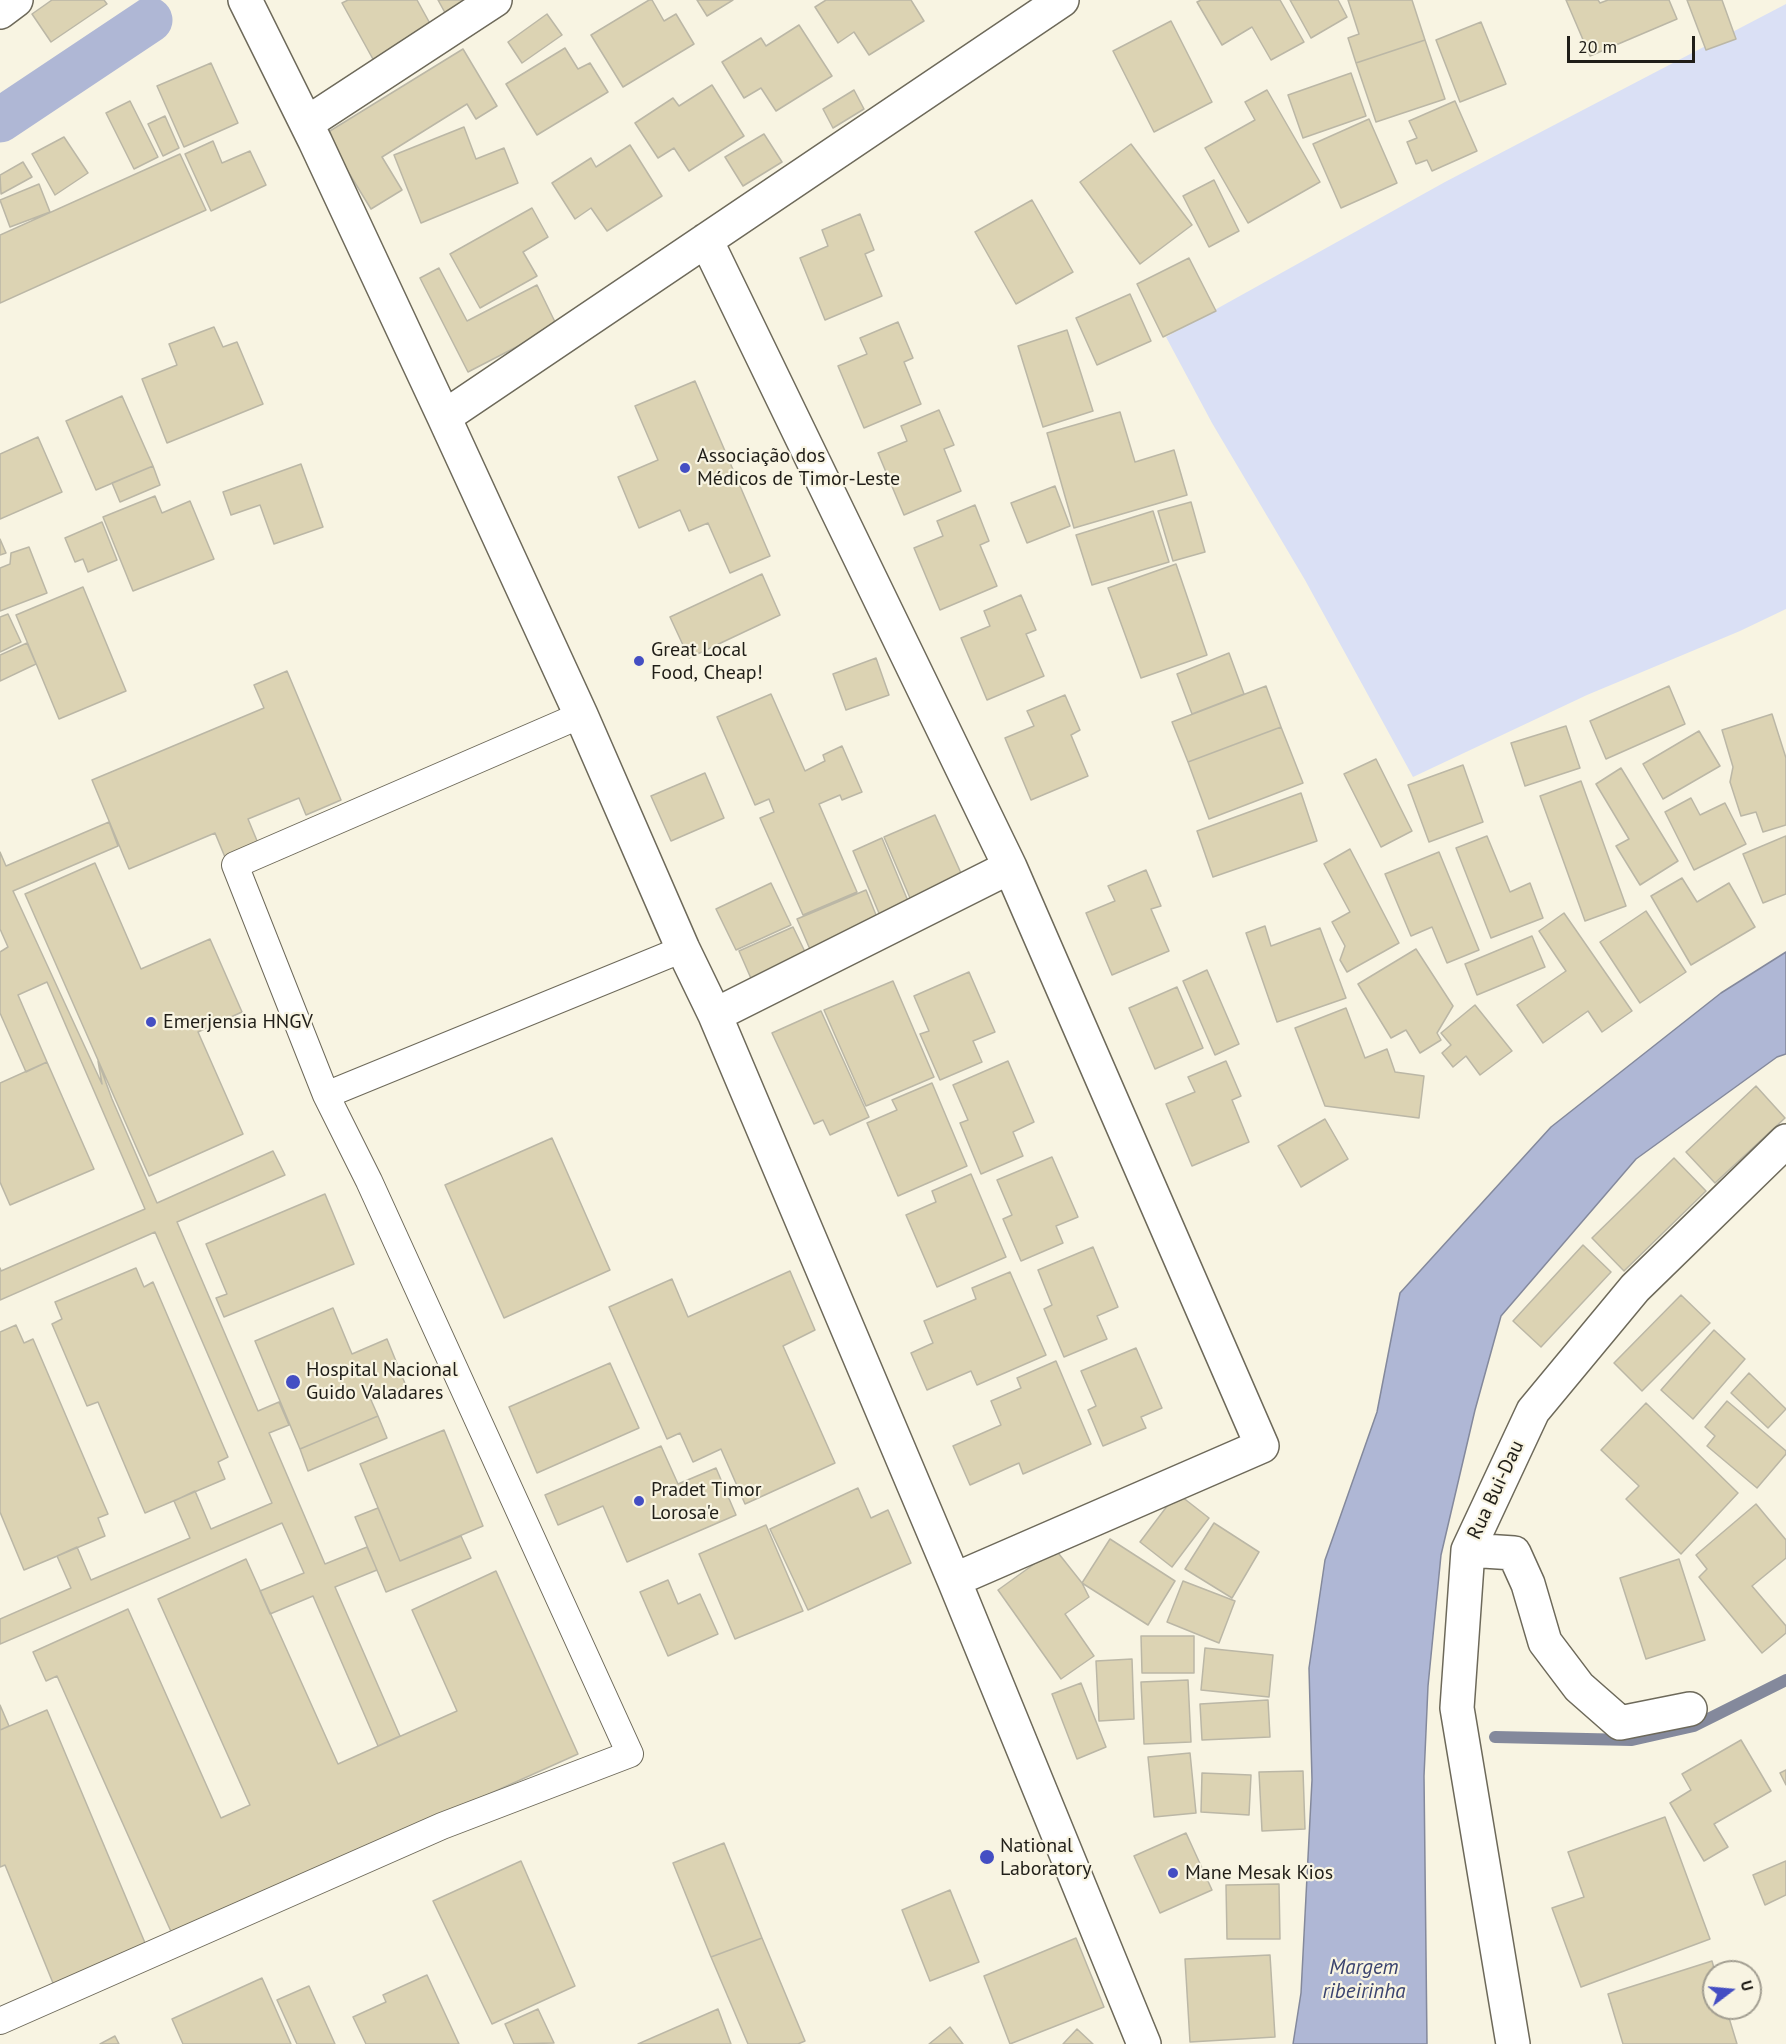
<!DOCTYPE html>
<html>
<head>
<meta charset="utf-8">
<style>
	body { margin:0 }
	#map { position:relative; width:1786px; height:2044px; overflow:hidden; background:#f8f4e2; font-family:"PT Sans",sans-serif }
	canvas { display:block }
	.north { position:absolute; left:1702px; top:1960px; width:60px; height:60px; box-sizing:border-box; background:#f8f4e2; border:2px solid #a29e91; border-radius:50%; rotate:74deg; font-size:16px; font-weight:700; line-height:24px; text-align:center; color:#201e18 }
	.north::after { content:''; display:block; margin:auto; width:21px; height:27px; background:#444ec3; clip-path:polygon(50% 0,100% 100%,50% 72%,0 100%) }
	.scale { position:absolute; left:1567px; top:36px; width:128px; height:27px; box-sizing:border-box; border:3px solid #201e18; border-top:0; padding-left:8px; font-size:18px; line-height:21px; white-space:nowrap; color:#201e18; -webkit-text-stroke:4px #f8f4e2; paint-order:stroke }
</style>
</head>
<body>
<div id="map">
<canvas width="1786" height="2044"></canvas>
<div class="north">U</div>
<div class="scale">20 m</div>
</div>
<script>
const g = document.querySelector('canvas').getContext('2d');
g.lineJoin = 'round';
function paint(path, color) { g.fillStyle = color; g.fill(path, 'evenodd'); }
function strokePath(path, color, width, dash) { g.strokeStyle = color; g.lineWidth = width; g.lineCap = dash ? 'butt' : 'round'; g.setLineDash(dash || []); g.stroke(path); }
function write(font, color, halo, rows, align = 'center') {
  g.font = font + ' "PT Sans",sans-serif'; g.lineWidth = 4.5; g.setLineDash([]); g.textBaseline = 'middle'; g.strokeStyle = halo; g.fillStyle = color; for (const [text, x, y, turn = 0] of rows) {
    g.save(); g.translate(x, y); g.rotate((+turn || 0) * Math.PI / 180); g.textAlign = isNaN(turn) ? turn : align; if (halo) g.strokeText(text, 0, 0); g.fillText(text, 0, 0); g.restore();
  }
}
const green = new Path2D(`
	M1786 4V609L1740 631 1587 695 1413 777 1305 580 1212 423 1166 337 1445 182Z`);
const water = new Path2D(`
	M1786 952V1054L1777 1057 1636 1159 1501 1316 1475 1410 1441 1555 1428 1686 1424 1776 1427 2044H1293L1301 1993 1312 1780 1309 1668 1325 1560 1377 1412 1400 1293 1551 1127 1721 993Z`);
const stream = new Path2D(`
	M1495 1737 1632 1740 1694 1726 1786 1680`);
const canal = new Path2D(`
	M0 120 150 20`);
const building = new Path2D(`
	M52 0H104L107 4 51 42 32 14Z
	M348 0H417L433 29 374 61 342 3Z
	M438 0H483L449 20Z
	M649 0H652L664 21 676 14 694 44 623 87 591 35Z
	M697 0H733L707 16Z
	M826 0H911L924 21 869 55 854 32 838 43 815 7Z
	M1201 0H1280L1304 42 1271 60 1252 27 1222 45 1197 2Z
	M1290 0H1338L1347 17 1311 38Z
	M1348 0H1412L1425 40 1356 63 1348 38 1359 34Z
	M1566 0H1598L1600 3 1608 0H1669L1677 19 1590 56Z
	M1687 0H1722L1736 39 1706 50Z
	M547 14 562 35 522 63 508 42Z
	M1171 21 1212 102 1154 132 1113 51Z
	M1481 22 1506 84 1460 102 1436 40Z
	M799 25 832 76 776 111 761 88 744 98 722 62 761 38 766 46Z
	M1425 40 1445 99 1376 122 1356 63Z
	M565 48 578 69 590 63 608 92 537 135 506 84Z
	M463 49 497 106 476 119 467 104 382 157 402 190 371 209 325 134Z
	M211 63 238 123 184 147 157 86Z
	M1351 73 1366 116 1303 138 1288 95Z
	M712 85 744 136 689 171 674 148 658 158 635 123 673 98 679 106Z
	M854 90 864 109 833 128 823 109Z
	M1267 90 1320 182 1248 223 1205 148 1255 120 1245 102Z
	M130 101 158 157 134 169 106 113Z
	M1455 101 1477 151 1432 171 1427 160 1416 164 1407 142 1417 138 1409 121Z
	M165 116 179 148 163 156 148 124Z
	M1369 119 1397 183 1341 208 1313 144Z
	M464 127 476 159 504 148 518 183 421 223 394 155Z
	M764 134 782 162 743 186 725 157Z
	M64 137 88 173 55 195 32 154Z
	M213 141 222 163 250 151 266 185 211 211 185 154Z
	M1131 144 1192 225 1140 264 1080 182Z
	M630 145 662 196 607 231 591 208 575 219 552 183 591 158 596 167Z
	M180 154 206 210 0 303V235Z
	M23 162 32 177 1 194 0 175Z
	M1214 180 1239 231 1209 247 1183 196Z
	M39 184 50 212 10 227 0 200Z
	M1032 200 1073 272 1016 304 975 232Z
	M532 208 548 237 523 252 537 276 480 308 450 254Z
	M860 214 874 250 865 254 882 296 825 320 800 258 828 246 822 230Z
	M1189 258 1216 311 1163 337 1137 284Z
	M439 268 467 321 537 285 557 326 468 372 420 278Z
	M1130 294 1151 341 1097 365 1076 318Z
	M898 322 913 358 904 362 921 404 864 428 838 366 867 354 860 338Z
	M214 327 223 347 237 342 263 404 167 443 142 379 177 365 169 344Z
	M1067 330 1093 411 1043 427 1018 346Z
	M695 381 770 556 730 573 708 523 689 531 680 510 639 528 618 477 658 460 635 406Z
	M122 396 153 466 96 490 66 421Z
	M939 410 954 445 944 449 961 491 904 515 878 453 907 441 901 426Z
	M1120 412 1135 462 1174 450 1187 495 1074 528 1047 433Z
	M38 437 62 492 0 519V454Z
	M301 464 323 527 274 544 260 505 231 515 223 492Z
	M153 466 160 485 120 502 112 483Z
	M1055 486 1070 526 1027 543 1011 503Z
	M155 496 162 513 190 501 214 559 133 591 103 517Z
	M1191 502 1205 552 1173 561 1158 511Z
	M975 505 989 541 980 545 997 586 940 610 914 548 943 536 937 521Z
	M1153 511 1169 562 1092 585 1076 535Z
	M102 522 117 560 88 572 83 559 75 562 65 538Z
	M0 539 6 553 0 555Z
	M29 547 47 593 0 611V568L10 564 11 553Z
	M1176 564 1207 655 1141 678 1108 588Z
	M762 574 780 615 689 658 670 617Z
	M83 587 126 691 59 719 16 615Z
	M1021 595 1036 630 1026 634 1044 676 987 700 961 638 990 626 984 611Z
	M8 614 21 642 0 652V617Z
	M27 643 36 664 0 681V655Z
	M1229 653 1244 694 1192 714 1177 674Z
	M876 658 889 695 846 710 833 674Z
	M287 671 341 800 306 815 299 798 248 819 260 848 227 862 215 833 129 869 92 780 264 708 254 685Z
	M1266 686 1281 727 1188 762 1172 722Z
	M1669 686 1685 724 1606 759 1590 721Z
	M771 694 805 771 825 761 823 755 842 746 862 792 842 800 840 795 819 804 857 892 803 915 760 818 774 812 769 799 755 805 717 717Z
	M1065 695 1080 730 1071 735 1088 776 1031 800 1005 738 1034 726 1027 711Z
	M1772 714 1786 758V825L1763 832 1756 812 1741 816 1730 782 1733 767 1722 730Z
	M1566 726 1580 768 1525 786 1511 743Z
	M1281 727 1303 783 1209 819 1188 762Z
	M1699 731 1720 766 1663 799 1643 764Z
	M1376 759 1412 831 1381 847 1344 774Z
	M1463 765 1483 822 1429 842 1408 785Z
	M1621 768 1678 861 1640 885 1616 846 1629 839 1596 784Z
	M705 773 724 818 671 841 651 796Z
	M1581 781 1626 906 1585 921 1540 796Z
	M1301 793 1317 841 1213 877 1197 831Z
	M1691 798 1700 815 1725 803 1746 844 1694 870 1665 812Z
	M935 815 965 882 913 905 884 837Z
	M109 822 118 846 13 891 102 1084 98 1061 112 1099 157 1203 273 1151 285 1175 177 1222 258 1411 279 1402 289 1425 269 1433 325 1564 367 1547 377 1570 335 1587 400 1736 378 1746 313 1596 270 1614 260 1591 304 1573 282 1523 0 1644V1619L71 1588 57 1556 77 1547 91 1580 190 1538 174 1501 195 1491 211 1529 272 1503 155 1232 0 1300V1268L1 1271 145 1209 47 982 18 995 47 1062 26 1072 0 1013V952L8 947 0 929V852L6 866Z
	M1487 836 1510 892 1530 883 1543 918 1491 938 1456 848Z
	M1786 836V894L1763 903 1743 854Z
	M882 838 910 906 881 918 853 851Z
	M1350 849 1399 943 1347 972 1340 960 1345 946 1332 922 1350 912 1324 864Z
	M1439 852 1479 950 1447 963 1432 927 1411 936 1385 874Z
	M95 863 141 969 210 939 242 1012 198 1032 243 1134 149 1176 25 894Z
	M1146 870 1161 906 1151 909 1169 951 1112 975 1086 913 1115 901 1108 886Z
	M1682 878 1697 902 1729 883 1755 927 1691 965 1651 896Z
	M771 883 791 925 736 950 716 909Z
	M866 890 880 925 812 954 797 919Z
	M1646 911 1686 972 1640 1003 1600 942Z
	M1564 913 1632 1011 1602 1032 1588 1011 1543 1043 1517 1005 1566 971 1539 931Z
	M1265 926 1271 946 1320 928 1346 998 1277 1022 1246 933Z
	M793 927 808 958 753 983 739 951Z
	M1532 936 1545 967 1477 995 1465 964Z
	M1416 949 1453 1006 1437 1033 1441 1040 1420 1053 1406 1030 1391 1038 1358 984Z
	M1207 970 1239 1044 1215 1055 1183 981Z
	M969 972 995 1032 973 1041 982 1062 940 1080 920 1034 929 1031 914 996Z
	M893 981 934 1077 866 1106 824 1010Z
	M1177 987 1203 1048 1155 1069 1129 1008Z
	M1475 1005 1512 1051 1480 1075 1466 1056 1453 1067 1442 1053 1451 1045 1441 1033Z
	M1346 1008 1365 1058 1387 1049 1395 1072 1424 1076 1419 1118 1325 1106 1295 1028Z
	M821 1011 869 1117 830 1135 823 1120 814 1124 772 1033Z
	M1008 1061 1034 1122 1013 1132 1023 1156 981 1174 960 1123 968 1120 953 1085Z
	M1226 1061 1241 1096 1232 1100 1249 1142 1192 1166 1166 1104 1195 1092 1188 1077Z
	M47 1062 94 1169 10 1205 0 1182V1083Z
	M932 1083 967 1166 898 1196 867 1123 897 1110 892 1100Z
	M1756 1086 1785 1118 1715 1183 1686 1152Z
	M1325 1119 1348 1159 1301 1187 1278 1146Z
	M552 1138 610 1270 504 1318 445 1185Z
	M1052 1157 1078 1217 1056 1226 1063 1243 1021 1261 1003 1219 1012 1215 997 1180Z
	M1674 1158 1706 1191 1624 1271 1592 1238Z
	M971 1174 1006 1257 937 1287 906 1215 936 1202 932 1191Z
	M325 1194 354 1264 224 1317 216 1298 227 1294 206 1244Z
	M1583 1245 1611 1272 1541 1347 1513 1321Z
	M1093 1247 1118 1307 1097 1316 1107 1339 1064 1357 1044 1309 1052 1305 1038 1270Z
	M136 1268 144 1287 153 1282 228 1457 218 1462 225 1479 145 1513 98 1402 87 1406 52 1324 62 1319 55 1302Z
	M790 1271 815 1330 783 1346 835 1463 745 1504 721 1449 693 1462 680 1433 667 1439 609 1307 672 1279 688 1317Z
	M1010 1272 1046 1355 977 1385 971 1371 927 1390 911 1353 933 1343 924 1321 976 1299 972 1288Z
	M1681 1295 1710 1323 1642 1391 1614 1363Z
	M333 1308 352 1354 387 1339 406 1386 371 1400 378 1416 300 1449 255 1341Z
	M16 1325 24 1343 33 1339 108 1514 98 1518 105 1536 24 1570 0 1512V1332Z
	M1714 1330 1745 1359 1693 1419 1661 1390Z
	M1136 1348 1162 1408 1141 1417 1146 1428 1103 1446 1088 1410 1096 1406 1081 1371Z
	M1056 1361 1091 1444 1023 1474 1019 1463 970 1485 953 1446 1001 1425 991 1401 1021 1388 1017 1378Z
	M610 1363 639 1428 537 1473 509 1407Z
	M1749 1373 1786 1409 1768 1428 1731 1393Z
	M1727 1401 1786 1451V1454L1757 1488 1707 1446 1715 1436 1705 1427Z
	M1646 1403 1738 1493 1681 1554 1626 1499 1639 1486 1601 1450Z
	M378 1416 387 1438 308 1471 300 1449Z
	M444 1430 483 1526 400 1561 360 1464Z
	M661 1446 678 1484 716 1468 736 1515 627 1562 603 1506 558 1525 545 1495Z
	M858 1488 871 1518 888 1510 911 1563 808 1610 770 1529Z
	M1177 1493 1209 1518 1172 1567 1140 1542Z
	M1756 1504 1786 1540V1558L1752 1586 1786 1626V1633L1762 1653 1699 1577 1707 1569 1696 1555Z
	M378 1508 400 1561 461 1536 471 1558 386 1592 355 1517Z
	M1214 1523 1259 1552 1232 1598 1185 1569Z
	M766 1525 803 1611 735 1639 699 1554Z
	M1110 1539 1175 1581 1148 1625 1082 1583Z
	M1055 1549 1082 1583 1089 1597 1065 1614 1094 1656 1061 1679 998 1590Z
	M246 1559 338 1764 457 1711 412 1610 496 1571 578 1754 173 1936 57 1676 46 1681 33 1652 128 1609 221 1818 250 1805 158 1599Z
	M1679 1559 1705 1640 1646 1659 1620 1578Z
	M668 1580 678 1604 700 1594 718 1634 668 1656 640 1592Z
	M1183 1581 1235 1601 1219 1643 1167 1622Z
	M1141 1636H1194V1673H1142Z
	M1205 1648 1273 1655 1269 1697 1201 1690Z
	M1132 1659 1134 1719 1099 1721 1096 1661Z
	M1188 1680 1191 1742 1144 1744 1141 1682Z
	M1081 1683 1106 1747 1077 1759 1052 1694Z
	M1268 1700 1270 1737 1202 1740 1200 1704Z
	M0 1705 9 1726 0 1730Z
	M47 1710 148 1950 55 1988 5 1865 0 1867V1730Z
	M1741 1740 1771 1791 1714 1824 1728 1847 1704 1861 1670 1803 1691 1790 1682 1774Z
	M1190 1753 1196 1813 1154 1817 1148 1757Z
	M1786 1770V1785L1780 1773Z
	M1303 1771 1305 1829 1262 1831 1259 1772Z
	M1202 1773 1251 1775 1249 1815 1201 1812Z
	M1665 1817 1710 1939 1581 1987 1552 1908 1584 1897 1568 1852Z
	M1186 1833 1212 1890 1160 1913 1134 1856Z
	M724 1843 762 1938 711 1957 673 1863Z
	M521 1861 575 1986 492 2024 433 1901Z
	M1786 1861V1895L1765 1905 1753 1875Z
	M1279 1884 1280 1939H1227L1226 1885Z
	M950 1890 979 1962 930 1981 902 1910Z
	M762 1938 805 2041 798 2044H748L711 1957Z
	M1076 1938 1104 2007 1010 2044 984 1976Z
	M1270 1955 1275 2037 1190 2042 1185 1959Z
	M1712 1961 1715 1972 1714 2008H1726L1737 2044H1623L1608 1994Z
	M427 1975 459 2044H366L353 2017 386 2002 383 1995Z
	M262 1978 291 2044H183L172 2019Z
	M309 1986 335 2044H297L277 2000Z
	M538 2009 554 2043 514 2044 505 2024Z
	M718 2009 731 2044H638Z
	M950 2027 963 2044H929Z
	M1077 2029 1093 2044H1063Z
	M115 2036 119 2044H100Z`);
const lane = new Path2D(`
	M326 1095 683 949
	M0 2021 442 1826 630 1754 369 1181 326 1095 235 865 581 715`);
const street = new Path2D(`
	M245 0 315 141 444 417 581 715 683 949 715 1015 954 1580 1144 2044
	M307 123 495 0
	M706 240 1010 867 1262 1446 954 1580
	M444 417 1062 0
	M715 1015 1010 867
	M1468 1550 1514 1553 1528 1584 1545 1642 1579 1687 1620 1723 1690 1709
	M1513 2044 1457 1708 1468 1550 1533 1411 1635 1288 1786 1141`);
const secondary = new Path2D(`
	M0 12 16 0`);
const markers = [
	[685,468,6,"#444ec3"],
	[639,661,6,"#444ec3"],
	[151,1022,6,"#444ec3"],
	[293,1382,8,"#444ec3"],
	[639,1501,6,"#444ec3"],
	[987,1857,8,"#444ec3"],
	[1173,1873,6,"#444ec3"]
];
const poiNames = [
	["Associação dos",697,456],
	["Médicos de Timor-Leste",697,479],
	["Great Local",651,650],
	["Food, Cheap!",651,673],
	["Emerjensia HNGV",163,1022],
	["Hospital Nacional",306,1370],
	["Guido Valadares",306,1393],
	["Pradet Timor",651,1490],
	["Lorosa'e",651,1513],
	["National",1000,1846],
	["Laboratory",1000,1869],
	["Mane Mesak Kios",1185,1873]
];
const streetNames = [
	["Rua Bui-Dau",1496,1490,-65]
];
const waterNames = [
	["Margem",1364,1968],
	["ribeirinha",1364,1992]
];
paint(green, '#dae0f5');
paint(water, '#afb7d5');
strokePath(water, '#84899c', 1.5);
strokePath(stream, '#84899c', 12);
strokePath(canal, '#afb7d5', 45);
paint(building, '#dcd3b3');
strokePath(building, '#bbb7a6', 1.5);
strokePath(lane, '#6d695a', 28);
strokePath(street, '#6d695a', 36);
strokePath(secondary, '#6d695a', 36);
strokePath(lane, '#fff', 26);
strokePath(street, '#fff', 33);
strokePath(secondary, '#fff', 33);
for (const [x, y, r, color] of markers) { const dot = new Path2D(); dot.arc(x, y, r, 0, 2 * Math.PI); g.fillStyle = color; g.fill(dot); strokePath(dot, '#f8f4e2', 2); }
write('20px', '#201e18', '#f8f4e2', poiNames, 'left');
write('20px', '#201e18', '#f8f4e2', streetNames);
write('italic 21px', '#3a436f', '#f8f4e2', waterNames);
</script>
</body>
</html>
